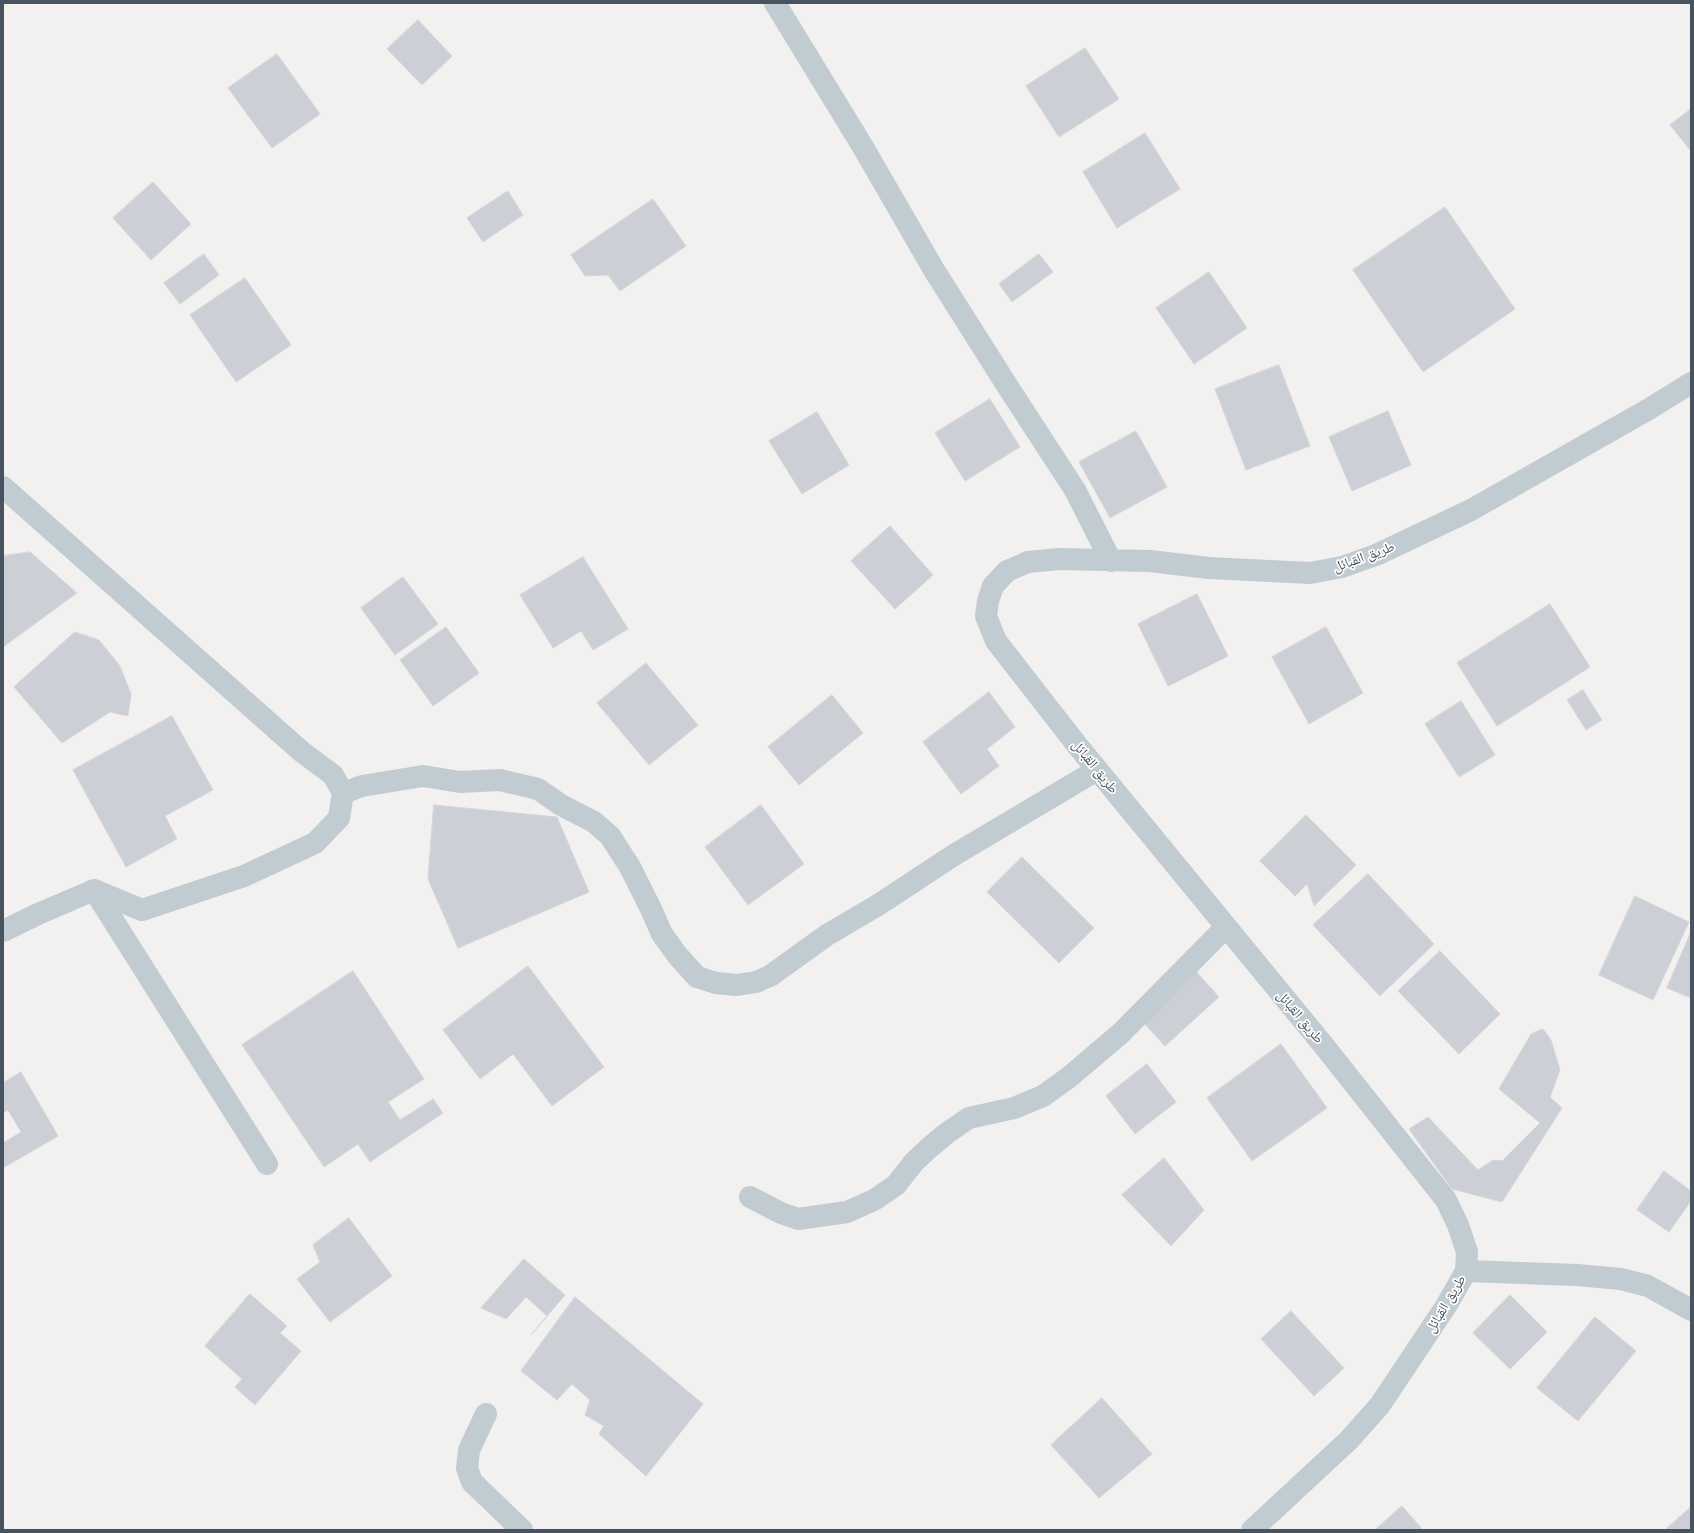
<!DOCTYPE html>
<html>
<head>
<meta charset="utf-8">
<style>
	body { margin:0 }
	#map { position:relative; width:1694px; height:1533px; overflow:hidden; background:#f3f0f0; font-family:Inter,sans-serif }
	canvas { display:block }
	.frame { position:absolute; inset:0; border:4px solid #47545f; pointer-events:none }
</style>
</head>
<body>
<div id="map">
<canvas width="1694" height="1533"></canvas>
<div class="frame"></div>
</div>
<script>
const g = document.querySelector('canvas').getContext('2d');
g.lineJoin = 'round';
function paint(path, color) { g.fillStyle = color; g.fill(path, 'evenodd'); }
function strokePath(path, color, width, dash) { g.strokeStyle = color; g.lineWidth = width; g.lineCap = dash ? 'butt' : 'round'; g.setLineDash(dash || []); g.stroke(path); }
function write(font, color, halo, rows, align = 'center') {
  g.font = font + ' Inter,"Noto Naskh Arabic",sans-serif'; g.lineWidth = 3.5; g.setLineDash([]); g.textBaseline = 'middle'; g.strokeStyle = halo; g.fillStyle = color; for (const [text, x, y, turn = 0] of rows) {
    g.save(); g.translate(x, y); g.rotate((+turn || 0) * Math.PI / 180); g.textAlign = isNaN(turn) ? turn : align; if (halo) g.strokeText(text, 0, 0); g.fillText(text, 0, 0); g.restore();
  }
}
const building = new Path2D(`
	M418 20 452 56 422 85 387 49Z
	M1085 48 1119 99 1059 137 1026 86Z
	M277 54 320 114 272 148 228 88Z
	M1691 109V151L1670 125Z
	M1145 133 1180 189 1117 228 1083 172Z
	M153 182 191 224 151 260 113 218Z
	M508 191 523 215 483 242 467 218Z
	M653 199 686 246 620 291 608 275 585 276 571 255Z
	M1445 207 1515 309 1423 372 1353 270Z
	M204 254 219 275 180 304 164 283Z
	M1039 254 1053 272 1012 302 999 284Z
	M1209 272 1247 328 1194 364 1156 308Z
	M245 278 291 345 236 382 190 315Z
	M1279 365 1310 446 1246 470 1215 389Z
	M990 399 1020 447 965 481 935 433Z
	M1388 411 1411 465 1352 491 1329 437Z
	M817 412 849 465 802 494 769 441Z
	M1136 431 1167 487 1110 518 1079 462Z
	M890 526 933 575 895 609 851 561Z
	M30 552 77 593 3 647V556Z
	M583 557 628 629 593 650 581 631 553 648 520 595Z
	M403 577 438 624 395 655 361 608Z
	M1197 594 1228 656 1168 686 1138 624Z
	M1550 604 1590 667 1497 726 1457 663Z
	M446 627 479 673 433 706 400 660Z
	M1326 627 1363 693 1309 724 1272 657Z
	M75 632 99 640 120 666 131 694 128 716 110 712 62 743 14 687Z
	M646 663 698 725 649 765 597 703Z
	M1583 690 1602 720 1586 730 1567 700Z
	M989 692 1015 727 987 749 999 766 961 794 923 742Z
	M832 695 863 733 799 785 768 747Z
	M1461 701 1495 755 1459 777 1425 724Z
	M172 716 213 790 165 816 177 839 126 867 73 770Z
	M434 805 557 817 589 892 458 948 428 879Z
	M761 805 804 864 748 905 705 847Z
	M1306 815 1356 865 1314 906 1307 884 1295 896 1260 861Z
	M1022 857 1094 928 1059 963 987 892Z
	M1368 874 1434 944 1380 996 1313 925Z
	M1635 896 1689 922 1653 1000 1599 975Z
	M1691 932V998L1667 988Z
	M1440 951 1500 1014 1459 1054 1398 991Z
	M528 966 604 1067 552 1106 513 1054 480 1079 443 1030Z
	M1195 970 1219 997 1165 1046 1141 1020Z
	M353 971 424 1079 388 1102 400 1120 433 1099 443 1113 370 1162 358 1144 324 1167 242 1045Z
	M1543 1029 1551 1040 1560 1070 1550 1097 1562 1108 1502 1202 1452 1189 1409 1129 1428 1117 1478 1170 1493 1160 1502 1161 1540 1123 1499 1089 1531 1034Z
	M1281 1044 1327 1108 1252 1161 1207 1098Z
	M1147 1064 1176 1102 1135 1134 1106 1096Z
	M21 1072 58 1136 3 1168V1143L21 1132 8 1110 3 1113V1083Z
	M1164 1158 1204 1210 1171 1246 1122 1195Z
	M1664 1171 1691 1191V1201L1669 1232 1637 1210Z
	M349 1218 392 1276 330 1322 297 1279 320 1262 313 1245Z
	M524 1259 565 1295 531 1335 547 1316 526 1297 506 1319 481 1308Z
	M250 1294 287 1326 280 1333 301 1351 255 1405 235 1387 242 1379 205 1346Z
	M1510 1295 1547 1332 1510 1369 1473 1333Z
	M575 1297 703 1404 646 1476 599 1434 604 1426 585 1415 590 1400 572 1384 557 1400 521 1371Z
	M1291 1311 1344 1368 1314 1396 1261 1339Z
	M1595 1317 1636 1351 1578 1421 1537 1388Z
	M1102 1398 1152 1454 1099 1498 1051 1445Z
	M1402 1506 1423 1530H1375Z
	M1691 1507V1530H1665Z`);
const street = new Path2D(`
	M775 3 863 147 934 270 1008 387 1075 490 1111 561
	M3 487 302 752 333 775 343 793 339 818 315 843 244 876 142 910 94 890 38 914 3 931
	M343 793 362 786 423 776 460 782 500 780 538 789 561 805 594 822 610 836 630 867 651 909 662 934 678 956 697 977 716 983 737 985 756 982 770 976 827 935 878 905 954 855 1097 770
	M94 890 267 1164
	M750 1197 781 1213 798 1219 847 1212 874 1200 896 1185 914 1162 929 1148 947 1133 969 1118 1014 1108 1043 1096 1068 1078 1120 1034 1226 927
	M1466 1271 1577 1275 1621 1279 1648 1286 1691 1310
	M486 1414 469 1450 467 1468 472 1482 522 1530
	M1252 1530 1349 1440 1380 1405 1446 1306 1466 1271 1467 1252 1458 1225 1446 1200 1325 1047 1077 745 996 641 986 616 988 601 993 586 1007 571 1028 562 1059 559 1150 561 1209 568 1310 573 1342 567 1376 555 1471 510 1649 409 1691 383`);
const streetNames = [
	["طريق القبائل",1364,557,-20],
	["طريق القبائل",1095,767,51],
	["طريق القبائل",1300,1017,50],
	["طريق القبائل",1446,1304,-59]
];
paint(building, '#cccfd5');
strokePath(building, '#d4d6dc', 1);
strokePath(street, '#c0cbd2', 22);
write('14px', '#47545f', '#fff', streetNames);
</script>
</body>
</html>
